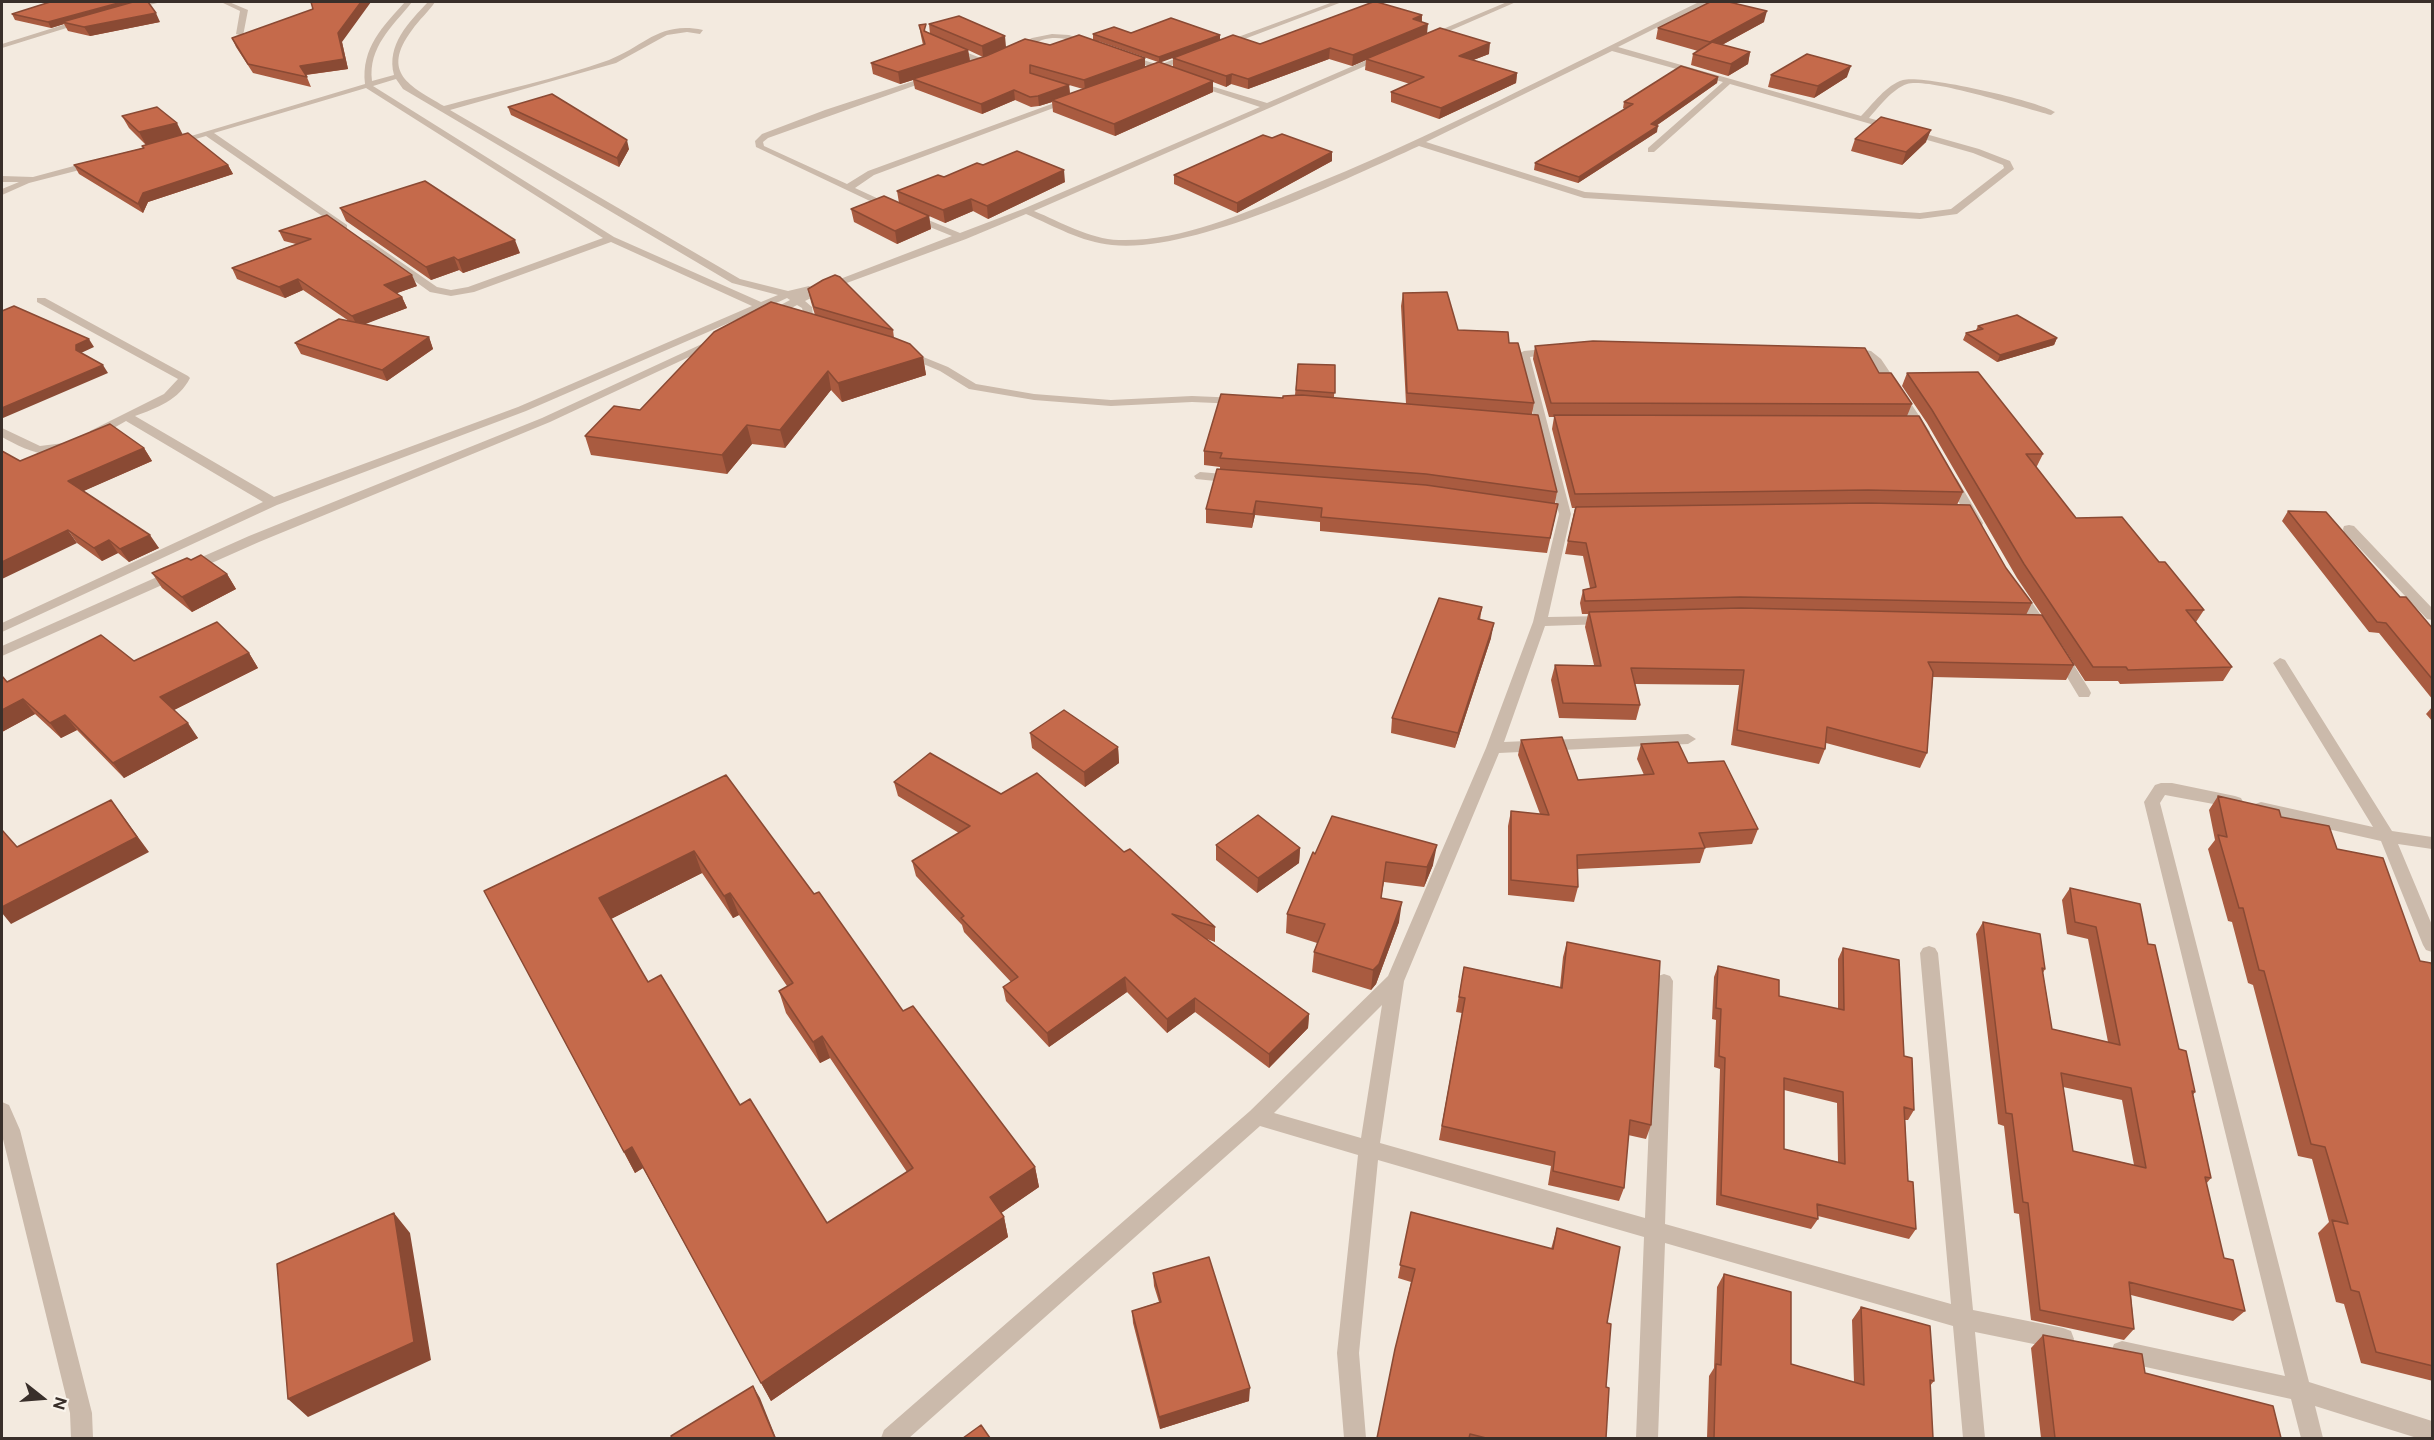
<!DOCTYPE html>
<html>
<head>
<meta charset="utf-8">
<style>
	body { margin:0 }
	#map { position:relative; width:2434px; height:1440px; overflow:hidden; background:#f3eadf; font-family:"Public Sans",sans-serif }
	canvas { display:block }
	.frame { position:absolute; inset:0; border:3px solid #392f2a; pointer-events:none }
	.north { position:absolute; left:12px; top:1368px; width:60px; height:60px; -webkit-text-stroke:4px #faf4ec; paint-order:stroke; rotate:107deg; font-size:16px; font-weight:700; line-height:24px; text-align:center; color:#392f2a }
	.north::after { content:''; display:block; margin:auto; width:21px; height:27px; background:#392f2a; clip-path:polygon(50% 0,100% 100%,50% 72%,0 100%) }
</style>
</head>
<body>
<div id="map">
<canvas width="2434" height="1440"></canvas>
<div class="frame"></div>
<div class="north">N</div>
</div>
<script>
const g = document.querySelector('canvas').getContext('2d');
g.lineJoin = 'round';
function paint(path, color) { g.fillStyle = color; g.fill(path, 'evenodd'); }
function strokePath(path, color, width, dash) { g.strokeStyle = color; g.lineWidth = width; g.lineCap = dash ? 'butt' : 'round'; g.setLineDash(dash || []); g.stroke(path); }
const minor = new Path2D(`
	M150 2H161L131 10 127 8Z
	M221 2H229L248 10 243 36 236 34 240 11Z
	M405 2H412C392 27 368 47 372 81L394 75C386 45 409 22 428 2H435C429 11 419 20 412 30 380 73 410 86 444 106 498 91 557 79 609 60 645 46 659 21 703 30L700 34 687 32 667 35 616 63 450 110 740 279 788 291 809 286 814 289 952 236 910 219V215H916L960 233 1023 209 1260 107 1191 84V80L1267 103 1381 54 1388 56 1034 211C1061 222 1089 239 1119 240 1178 242 1240 215 1293 193 1433 137 1565 67 1699 2H1708L1618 47 1861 116C1873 104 1886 85 1903 80 1921 74 2039 101 2055 112L2051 115C2024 108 1928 77 1907 84 1892 89 1879 107 1869 118L1979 149 2010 161 2014 169 1957 214 1920 219 1584 198 1419 146C1344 180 1192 254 1112 245 1081 242 1054 226 1026 214L966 239 825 291 805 301 812 307 814 324H806L802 308 797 305 784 312 785 314 780 317 767 316V312L761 309 526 411 277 505 2 632V623L263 502 126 421 98 437H90V431L164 394 178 379 37 302V298H45L188 376 190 378C179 400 157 408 135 416L274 497 518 407 752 306 611 242 474 292 451 296 430 292 363 244V240H369L437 287 451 290 468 287 603 238 366 88 214 133 347 225V229H341L206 136 175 145 171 142 365 84C361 48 383 26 405 2ZM1612 51 1723 82 1648 148V152H1654L1730 84 1973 153 2003 165 2004 168 1951 209 1920 213 1585 192 1426 142ZM396 79 403 89 732 283 778 295 761 302 614 237 373 86ZM787 298 790 300 775 308 770 306Z
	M1333 2H1342L1226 46 1219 44Z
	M1507 2H1516L1431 39 1424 37Z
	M82 19 89 21 2 48V44Z
	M1052 34 1069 35 1095 44 1091 46C1074 41 1060 35 1042 40 1033 43 1019 54 1010 49L1032 38Z
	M950 46 986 60 987 62 980 64 947 50Z
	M1190 53 1197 55 1159 70 1124 57 1128 55 1159 65Z
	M929 76 936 78 768 138 763 142 764 146 847 184 868 171 1068 98 1075 100 874 175 855 188 894 206 896 208 891 211 756 147 755 141 762 134 825 110Z
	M96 160 99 161V165L29 183 2 195V189L19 182H2V176L33 177Z
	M717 337 722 340 721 342 550 422 259 542 2 656V646L249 536 542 418Z
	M1848 347 1871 351 1881 359 1930 432 1928 435H1920L1873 363 1864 356 1844 352 1842 350Z
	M1554 348 1560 351 1558 353 1530 357 1571 514 1548 617 1605 616 1612 620 1605 624 1545 626 1504 742 1688 734 1696 739 1688 744 1499 753 1404 981 1380 1143 1645 1218 1655 981 1658 976 1664 974 1670 976 1673 981 1665 1224 1951 1304 1920 953 1923 948 1929 946 1935 948 1938 953 1973 1310 2063 1328 2071 1331 2074 1339 2071 1347 2063 1350 1975 1332 1985 1438H1963L1953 1326 1665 1243 1658 1438H1636L1644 1237 1378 1160 1359 1353 1366 1438H1344L1337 1353 1358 1155 1260 1126 909 1438H881L884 1430 1250 1111 1388 976 1486 748 1533 622 1559 514 1518 354 1524 351ZM1382 1005 1361 1138 1274 1113Z
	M906 350 948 367 976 384 1034 394 1111 400 1192 396 1239 398 1245 401 1239 404 1192 402 1111 406 1034 400 969 389 940 371 902 355V351Z
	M2 428 40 446 64 443 70 447C51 464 20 447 2 437Z
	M1200 472 1235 475 1241 479 1235 483 1196 479 1194 476Z
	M1951 475 1957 479 1983 523 1982 526 1977 527 1971 523 1945 479Z
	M2349 525 2354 526 2432 608V620L2427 619 2344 532 2343 529 2344 526Z
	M2018 589 2023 590 2045 621 2047 624 2045 627H2026L2024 624 2030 620 2011 593Z
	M2060 649 2065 651 2089 689 2091 693 2089 697H2079L2053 654Z
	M2280 658 2285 660 2392 831 2432 837V849L2398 844 2432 925V952L2426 950 2423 945 2381 841 2261 814 2255 812 2253 808 2255 804 2261 802 2373 827 2273 663Z
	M2161 783H2172L2235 796 2241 798 2243 802 2241 806 2235 808 2165 795 2160 803 2309 1382 2432 1421V1438H2417L2315 1406 2323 1438H2301L2291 1399 2114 1360 2111 1352 2114 1344 2122 1341 2285 1376 2144 802 2155 785Z
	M2 1102 9 1105 20 1130 92 1413 93 1438H71L70 1413 2 1135Z`);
const wall = new Path2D(`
	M12 14 160 22 90 36 68 31 64 24 51 28 15 20Z
	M1422 15V22L1427 33 1489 54 1473 60 1517 73 1516 83 1439 119 1391 102V92L1410 84 1365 70 1366 60 1352 66 1329 59 1248 89 1231 84 1226 87 1213 82V92L1115 136 1053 112 1052 102 1039 106 1031 107 1015 100 982 114 915 89 913 80 900 84 873 74 871 63 923 45 921 36 919 25 927 32 930 34 929 24 1006 47 983 57 968 50 970 61 1050 45 1093 40V34L1131 33 1260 44ZM1098 41 1158 62 1145 67ZM1194 50 1173 58V67L1160 62ZM1069 85 1083 89 1070 94Z
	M1764 22 1722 45 1750 52 1748 64 1728 76 1691 65 1693 54 1698 51 1656 39 1658 28Z
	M232 38 342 42 348 69 306 75 311 87 253 73 236 47Z
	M1771 75 1847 77 1814 98 1768 87Z
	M1718 77 1717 83 1656 126 1657 132 1578 183 1534 170 1535 163 1625 109 1623 108 1624 102Z
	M508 107 629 149 619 167 511 115Z
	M122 116 183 135 146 145 129 128Z
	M1272 138 1332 152V161L1237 213 1174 184V175Z
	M1855 139 1926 142 1902 165 1851 151Z
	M142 146 228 165 233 174 148 202 143 213 79 174 74 165 143 148Z
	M983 165 1065 182 988 219 973 211 945 223 929 216 931 229 897 244 854 222 851 209 899 203 897 191Z
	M340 208 520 253 463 273 459 270 431 280 346 221Z
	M327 215 417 286 397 293 402 297 407 308 364 324 429 337 433 349 387 381 301 354 295 343 349 321 303 290 285 298 237 279 232 268 296 244 284 241 279 231Z
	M808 289 893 330 894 338 923 357 926 375 842 402 831 390 785 448 752 444 727 474 591 455 585 436 640 410 815 315 811 302Z
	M1403 293 1458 330 1509 343 1534 403 1532 414 1557 492 1555 503V518L1547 553 1320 531V522L1255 515 1252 528 1206 523V509L1220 470V467L1204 465V451L1283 398 1295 395 1298 364 1335 365 1334 398 1406 404 1401 306Z
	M1978 326 2057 338 2054 345 1997 362 1963 340 1966 333 1976 330Z
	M1535 346 1879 373 1912 404 1907 416 1963 492 1957 505 2006 568 2032 603 2026 615H2042L2017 578 1927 423 1902 386 1907 373 2043 454 2036 468 2076 518 2159 562 2204 610 2196 622 2232 667 2223 681 2120 684 2118 681H2085L2054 633 2074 665 2066 680 1933 677 1927 753 1920 768 1826 743 1825 749 1819 764 1731 745 1739 685 1635 684 1640 705 1636 720 1559 718 1551 680 1555 665H1594L1585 627 1588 614H1582L1580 603 1583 590 1590 588 1583 556 1565 554 1575 508H1572L1552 429 1554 417H1549L1533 359Z
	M144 448 152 461 83 491 159 548 129 562 118 553 102 561 77 543 20 461Z
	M2288 511 2400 597 2433 629V700L2379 633 2369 632 2282 521Z
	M191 560 227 574 236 589 192 612 162 588 152 573Z
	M1482 607 1480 620 1491 638 1455 748 1391 733 1392 718Z
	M249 653 258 668 174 710 198 738 124 778 77 730 61 738 35 714 2 732V676L7 682 134 661Z
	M2433 706V722L2426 714Z
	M1030 733 1118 747 1119 763 1085 787 1032 748Z
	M1521 740 1578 780 1644 775 1637 759 1641 744 1688 763 1758 829 1752 844 1705 848 1700 863 1578 869V887L1574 902 1508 895V826L1511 811 1540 814 1518 755Z
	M726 775 814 894 903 1011 1035 1167 1039 1187 1001 1213 1004 1217 1008 1237 771 1401 643 1168 635 1173 484 891ZM702 873 733 918 739 915 787 986 779 991 786 1013 820 1063 830 1058 907 1172 827 1223 740 1105 648 982 611 919Z
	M894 782 1001 794 1124 852 1215 927V942L1207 939 1309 1014 1308 1028 1269 1068 1195 1012 1167 1033 1127 992 1049 1047 1006 1001 1003 987 1011 982 964 932 962 925 916 876 912 861 959 833 898 796Z
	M2218 796 2281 817 2337 849 2420 961 2433 968V1381L2361 1363 2344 1304 2336 1302 2318 1233 2329 1222 2312 1159 2298 1156 2253 985 2248 983 2232 922 2228 921 2208 849 2215 840 2209 810Z
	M1216 845 1300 848 1299 863 1257 893 1216 860Z
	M1315 854 1433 865 1424 887 1384 882 1381 898 1399 922 1376 984 1371 990 1312 972 1314 952 1317 943 1286 933 1287 914Z
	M2070 888 2148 944 2179 1049 2195 1092 2193 1095 2211 1178 2206 1184 2224 1258 2245 1311 2233 1321 2131 1295 2134 1329 2124 1340 2031 1320 2019 1214 2014 1213 2004 1126 1998 1124 1976 934 1983 922 2045 969 2043 973 2052 1029 2108 1042 2088 939 2067 934 2062 900ZM2063 1087 2122 1100 2134 1165 2073 1151Z
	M1567 942 1651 1125 1646 1139 1628 1135 1624 1188 1619 1201 1548 1185 1551 1166 1439 1140 1462 1013 1456 1012 1464 967 1560 987 1563 957Z
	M1843 948 1904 1056 1914 1110 1908 1120H1905L1908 1181 1916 1229 1909 1239 1818 1216V1219L1811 1229 1716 1205 1720 1069 1714 1067 1716 1020 1712 1019 1714 977 1718 966 1779 996 1838 1009V959ZM1784 1090 1837 1103 1838 1162 1784 1149Z
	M1411 1212 1551 1249 1557 1228 1607 1323 1606 1387V1438H1377L1411 1282 1398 1278Z
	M1153 1273 1249 1401 1160 1429 1133 1323 1132 1311 1159 1302 1154 1286Z
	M1724 1274 1791 1364 1854 1382 1852 1320 1861 1307 1934 1381 1930 1386 1933 1438H1707L1709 1376 1714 1368 1717 1287Z
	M2043 1335 2145 1373 2281 1438H2041L2031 1348Z`);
const shadedWall = new Path2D(`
	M122 2H144L62 22 64 24 51 28 48 22Z
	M361 2H371L342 42 348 69 304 75 300 66 338 33Z
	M1767 11 1764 22 1707 53 1710 42Z
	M156 13 160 22 90 36 84 27Z
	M1422 15 1421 25 1413 19Z
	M1428 24 1427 34 1352 66 1353 55Z
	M1220 35V41L1159 63V57Z
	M1005 36 1006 47 983 57 982 46Z
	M1490 43 1489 54 1458 66 1459 56Z
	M1330 48 1329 59 1248 89V79Z
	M968 50 970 62 900 84 898 72Z
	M1750 52 1748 64 1728 76 1731 64Z
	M1145 58V68L1085 90 1084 80Z
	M1851 66 1847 77 1814 98 1818 86Z
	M1517 73 1516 83 1439 119 1441 108Z
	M1232 74 1231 84 1226 87V76Z
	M1718 77 1717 83 1650 130 1651 124Z
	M1213 81V92L1115 136 1114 124Z
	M1069 85 1070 95 1052 100V102L1039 106 1038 96Z
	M1014 90 1015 100 982 114 981 104Z
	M177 123 183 135 146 145 139 132Z
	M1658 126 1657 132 1578 183 1579 177Z
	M1931 130 1926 142 1902 165 1906 152Z
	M627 140 629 149 619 167 617 158Z
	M1332 152V161L1237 213V203Z
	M228 165 233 174 148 202 143 213 138 204 143 193Z
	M1064 170 1065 182 988 219 987 206Z
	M971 199 973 211 945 223 943 210Z
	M929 216 931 229 897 244 895 231Z
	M515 240 520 253 463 273 458 260Z
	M454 257 459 270 431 280 426 267Z
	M412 275 417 286 389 296 384 285Z
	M298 279 303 290 285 298 279 287Z
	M402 297 407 308 358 327 352 316Z
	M429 337 433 349 387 381 382 370Z
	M2057 338 2054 345 1997 362 2000 355Z
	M89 339 94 347 81 353 76 350V345Z
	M923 357 926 375 842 402 838 383Z
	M103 365 108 373 3 418 2 416V408Z
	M828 371 831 390 785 448 780 430Z
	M747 425 752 444 727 474 722 455Z
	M144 448 152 461 77 494 68 481Z
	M1256 501 1255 515 1252 528 1253 514Z
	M68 530 77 543 2 579V562Z
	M150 535 159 548 129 562 120 549Z
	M109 540 118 553 102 561 94 548Z
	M227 574 236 589 192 612 182 597Z
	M1494 623 1491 638 1455 748 1458 733Z
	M249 653 258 668 170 712 160 697Z
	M23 699 35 714 2 732V710Z
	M65 715 77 730 61 738 50 723Z
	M188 723 198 738 124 778 113 763Z
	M1118 747 1119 763 1085 787 1084 772Z
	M111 800 149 852 11 924 2 913V907Z
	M1437 845 1433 865 1424 887 1427 867Z
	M1300 848 1299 863 1257 893 1258 878Z
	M694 851 702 873 609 920 599 898Z
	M730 893 739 915 733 918 724 896Z
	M1402 902 1399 922 1376 984 1371 990 1373 970Z
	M1125 977 1127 992 1049 1047 1047 1033Z
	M1195 998V1012L1167 1033V1019Z
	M1309 1014 1308 1028 1269 1068V1054Z
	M822 1036 830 1058 820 1063 813 1042Z
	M632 1147 643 1168 635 1173 624 1152Z
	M1035 1167 1039 1187 994 1218 990 1197Z
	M394 1213 410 1233 431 1360 308 1417 288 1399Z
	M1004 1217 1008 1237 771 1401 761 1383Z
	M753 1386 760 1398 776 1438H775Z
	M1250 1388 1249 1401 1160 1429 1159 1417Z`);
const building = new Path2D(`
	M50 2H122L48 22 12 14Z
	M133 2H148L156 13 84 27 62 22Z
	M311 2H361L338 33 344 59 300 66 307 77 248 64 232 38 313 9Z
	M1373 2H1377L1422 15 1413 19 1428 24 1353 55 1330 48 1248 79 1232 74 1226 76 1173 58 1233 35 1260 44Z
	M1710 2H1729L1767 11 1710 42 1658 28Z
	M959 16 1005 36 982 46 929 24Z
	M1171 18 1220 35 1159 57 1093 34 1114 27 1131 33Z
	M926 24 924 31 968 50 898 72 871 63 925 44 919 25Z
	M1440 28 1490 43 1459 56 1517 73 1441 108 1391 92 1424 77 1366 59Z
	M1079 35 1145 58 1084 80 1030 65V73L1069 85 1038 96 1030 97 1014 90 981 104 913 79 986 56 1025 39 1050 45Z
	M1712 42 1750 52 1731 64 1693 54Z
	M1807 54 1851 66 1818 86 1771 75Z
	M1159 62 1213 81 1114 124 1052 100Z
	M1681 66 1718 77 1651 124 1658 126 1579 177 1535 163 1633 104 1624 102Z
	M552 94 627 140 617 158 508 107Z
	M157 107 177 123 139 132 122 116Z
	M1881 117 1931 130 1906 152 1855 139Z
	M188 133 228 165 143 193 138 204 74 165 144 148 142 146Z
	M1282 134 1332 152 1237 203 1174 175 1263 135 1272 138Z
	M1017 151 1064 170 987 206 971 199 943 210 897 191 938 175 944 177 977 163 983 165Z
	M425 181 515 240 458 260 454 257 426 267 340 208Z
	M884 196 929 216 895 231 851 209Z
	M327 215 412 275 384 285 402 297 352 316 298 279 279 287 232 268 311 239 279 231Z
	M835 275 840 277 893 330 814 307 808 289 823 280Z
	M1447 292 1458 330 1508 332 1509 343H1518L1534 403 1407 393 1403 293Z
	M771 302 892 337 910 344 923 357 838 383 828 371 780 430 747 425 722 455 585 436 614 406 640 410 714 332Z
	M14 306 89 339 76 345V350L103 365 2 408V311Z
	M2017 315 2057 338 2000 355 1966 333 1983 329 1978 326Z
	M339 319 429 337 382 370 295 343Z
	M1593 341 1865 348 1879 373H1891L1912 404 1551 403 1535 346Z
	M1298 364 1335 365V393L1296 390Z
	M1978 372 2043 454H2026L2076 518 2122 517 2159 562H2165L2204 610H2186L2232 667 2128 670 2126 667H2093L2024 564 1932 410 1907 373Z
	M1221 394 1283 398V396L1302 395 1538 415 1557 492 1426 474 1220 458 1222 453 1204 451Z
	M1554 415 1919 416 1963 492 1868 490 1575 494Z
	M110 424 144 448 68 481 150 535 120 549 109 540 94 548 68 530 2 562V451L20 461Z
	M1217 469 1426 485 1558 504 1550 538 1321 517 1322 508 1256 501 1253 514 1206 509Z
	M1868 503 1970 505 2006 568 2032 603 1740 597 1585 601 1583 590 1596 587 1586 543 1568 541 1576 507Z
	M2288 511 2326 512 2400 597H2406L2433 629V680L2386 623 2377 622Z
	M201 555 227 574 182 597 152 573 187 558 191 560Z
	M1439 598 1482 607 1478 619 1494 623 1458 733 1392 718Z
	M1741 608 2042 615 2074 665 1928 662 1933 672 1927 753 1827 727 1825 749 1737 730 1744 670 1631 668 1640 705 1563 703 1555 665 1601 666 1589 612Z
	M217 622 249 653 160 697 188 723 113 763 65 715 50 723 23 699 2 710V676L7 682 101 635 134 661Z
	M1064 710 1118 747 1084 772 1030 733Z
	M1562 737 1578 780 1654 774 1641 744 1678 742 1688 763 1724 761 1758 829 1699 833 1705 848 1577 855 1578 887 1511 880V811L1549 815 1521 740Z
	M930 753 1001 794 1037 773 1124 852 1130 849 1215 927 1172 914 1309 1014 1269 1054 1195 998 1167 1019 1125 977 1047 1033 1003 987 1018 977 961 918 964 916 912 861 970 826 894 782Z
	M726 775 814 894 819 892 903 1011 913 1006 1035 1167 990 1197 1004 1217 761 1383 632 1147 624 1152 484 891ZM694 851 724 896 730 893 793 983 779 991 813 1042 822 1036 913 1168 827 1223 750 1099 740 1105 661 975 648 982 599 898Z
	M2218 796 2279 810 2281 817 2329 826 2337 849 2383 858 2420 961 2431 963 2433 968V1366L2376 1352 2359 1292 2351 1290 2332 1220 2348 1224 2325 1147 2311 1144 2264 971 2259 970 2243 908H2239L2218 835 2227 837Z
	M111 800 137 837 2 907V830L17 847Z
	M1258 815 1300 848 1258 878 1216 845Z
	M1332 816 1437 845 1427 867 1386 862 1381 898 1402 902 1379 964 1373 970 1314 952 1325 924 1287 914 1313 852 1315 854Z
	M2070 888 2140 904 2148 944 2155 945 2179 1049 2186 1051 2195 1092 2192 1091 2211 1178 2205 1177 2224 1258 2233 1260 2245 1311 2129 1282 2134 1329 2040 1310 2028 1203 2023 1202 2012 1114 2006 1113 1983 922 2040 934 2045 969 2042 968 2052 1029 2120 1045 2096 927 2075 922ZM2061 1073 2131 1088 2146 1168 2073 1151Z
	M1567 942 1660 961 1651 1125 1630 1120 1624 1188 1553 1171 1555 1152 1442 1126 1465 998 1459 997 1464 967 1562 988Z
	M1843 948 1899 960 1904 1056 1912 1058 1914 1110 1904 1107 1908 1181 1913 1182 1916 1229 1817 1204 1818 1219 1721 1195 1725 1058 1719 1056 1721 1009 1716 1008 1718 966 1779 980V996L1844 1010ZM1784 1078 1843 1092 1845 1164 1784 1149Z
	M1411 1212 1553 1249 1557 1228 1620 1247 1607 1323 1611 1324 1606 1387 1609 1388 1606 1438H1486L1470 1434 1469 1438H1377L1395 1349 1415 1269 1400 1265Z
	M394 1213 414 1342 288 1399 277 1264Z
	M1209 1257 1250 1388 1159 1417 1132 1311 1161 1302 1153 1273Z
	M1724 1274 1791 1292V1364L1864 1385 1861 1307 1930 1326 1934 1381 1930 1380 1933 1438H1714L1716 1364 1721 1365Z
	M2043 1335 2142 1354 2145 1373 2273 1406 2281 1438H2055Z
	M753 1386 775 1438H672L671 1436Z
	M981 1425 990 1438H963Z`);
paint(minor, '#cbbaab');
paint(wall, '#a95b40');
paint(shadedWall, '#8a4a34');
paint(building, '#c56a4b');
strokePath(building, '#8a4a34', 1.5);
</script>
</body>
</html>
